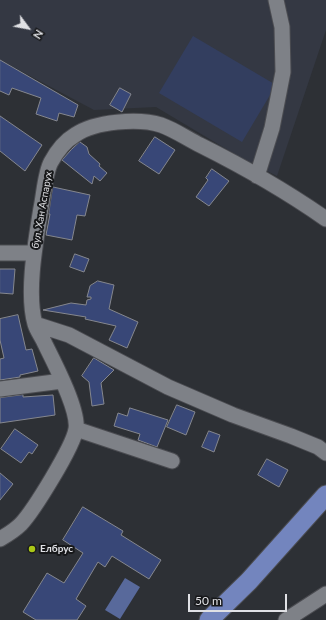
<!DOCTYPE html>
<html>
<head>
<meta charset="utf-8">
<style>
	body { margin:0 }
	#map { position:relative; width:326px; height:620px; overflow:hidden; background:#2d3035; font-family:Lato,sans-serif }
	canvas { display:block }
	.north { position:absolute; left:8px; top:8px; width:40px; height:40px; -webkit-text-stroke:3px #17181a; paint-order:stroke; rotate:122deg; font-size:11px; font-weight:700; line-height:16px; text-align:center; color:#e0e1e5 }
	.north::after { content:''; display:block; margin:auto; width:14px; height:18px; background:#e0e1e5; clip-path:polygon(50% 0,100% 100%,50% 72%,0 100%) }
	.scale { position:absolute; left:188px; top:594px; width:99px; height:18px; box-sizing:border-box; border:2px solid #e0e1e5; border-top:0; padding-left:5px; font-size:12px; line-height:14px; white-space:nowrap; color:#e0e1e5; -webkit-text-stroke:3px #17181a; paint-order:stroke }
</style>
</head>
<body>
<div id="map">
<canvas width="326" height="620"></canvas>
<div class="north">N</div>
<div class="scale">50 m</div>
</div>
<script>
const g = document.querySelector('canvas').getContext('2d');
g.lineJoin = 'round';
function paint(path, color) { g.fillStyle = color; g.fill(path, 'evenodd'); }
function strokePath(path, color, width, dash) { g.strokeStyle = color; g.lineWidth = width; g.lineCap = dash ? 'butt' : 'round'; g.setLineDash(dash || []); g.stroke(path); }
function write(font, color, halo, rows, align = 'center') {
  g.font = font + ' Lato,sans-serif'; g.lineWidth = 4; g.setLineDash([]); g.textBaseline = 'middle'; g.strokeStyle = halo; g.fillStyle = color; for (const [text, x, y, turn = 0] of rows) {
    g.save(); g.translate(x, y); g.rotate((+turn || 0) * Math.PI / 180); g.textAlign = isNaN(turn) ? turn : align; if (halo) g.strokeText(text, 0, 0); g.fillText(text, 0, 0); g.restore();
  }
}
const built = new Path2D(`
	M0 0H326V30L277 176 243 159 156 107 94 110 0 60Z`);
const green = new Path2D(`
	M193 36 276 85 242 142 159 93Z`);
const water = new Path2D(`
	M125 578 140 587 120 619 105 610Z`);
const building = new Path2D(`
	M0 60 78 105 74 117 59 113 57 121 36 114 41 98 12 88 9 95 0 91Z
	M120 88 131 94 122 112 110 105Z
	M0 116 42 145 25 171 0 151Z
	M155 137 175 150 159 174 139 161Z
	M80 142 87 147 89 154 100 164 99 166 107 173 100 181 94 176 92 184 62 160 71 150Z
	M212 169 229 181 209 206 196 197 208 180 206 178Z
	M53 187 90 195 85 216 77 215 72 240 46 235 50 214H49Z
	M75 254 89 259 84 272 70 267Z
	M0 269H15L13 294 0 293Z
	M98 281 114 285 109 309 138 322 127 348 109 340 116 326 85 319 86 317 43 310 71 303 86 305 87 300 91 299V297H87L90 286Z
	M18 315 26 350 32 349 38 371 20 375V377L0 380V359L4 358 0 340V319Z
	M94 358 114 370 101 383 104 404 92 406 89 382 82 376Z
	M23 395V397L53 395 55 415 0 423V398Z
	M177 405 195 412 186 435 167 427Z
	M130 408 168 420 157 447 138 440 140 434 114 426 118 413 127 416Z
	M15 429 38 445 32 454 29 452 21 463 1 449Z
	M209 431 220 435 214 452 202 447Z
	M267 459 288 470 279 487 258 475Z
	M0 473 13 484 0 500Z
	M83 507 123 531 121 535 161 560 149 579 112 556 105 567 98 562 76 599 86 606 77 620H36L23 612 47 573 64 583 83 553 63 540Z`);
const minor = new Path2D(`
	M257 176 272 128 283 72 282 27 276 0
	M0 253H34
	M35 324 69 335 168 387 233 415 291 436 318 447 326 453
	M0 389 62 381
	M76 429 172 461
	M0 539C7 535 15 530 21 524 34 510 73 447 76 429 79 410 54 362 45 344 42 337 37 331 35 324 26 292 36 240 41 208 44 194 45 173 51 162 57 151 65 141 75 135 95 121 139 118 161 125 173 129 188 139 200 145 244 167 286 191 326 219
	M286 620 326 594`);
const major = new Path2D(`
	M209 620 249 581 326 495`);
const markers = [
	[32,549,4,"#aac717"]
];
const streetNames = [
	["бул. Хан Аспарух",42,210,-80]
];
const poiNames = [
	["Елбрус",40,549]
];
paint(built, '#343843');
paint(green, '#333e5f');
paint(water, '#58699b');
paint(building, '#384777');
strokePath(building, '#85878e', 1);
strokePath(minor, '#4b4c51', 17);
strokePath(major, '#4b4c51', 21);
strokePath(minor, '#7e8187', 15);
strokePath(major, '#7385be', 19);
for (const [x, y, r, color] of markers) { const dot = new Path2D(); dot.arc(x, y, r, 0, 2 * Math.PI); g.fillStyle = color; g.fill(dot); strokePath(dot, '#17181a', 1.5); }
write('10px', '#e0e1e5', '#17181a', streetNames);
write('bold 10px', '#e0e1e5', '#17181a', poiNames, 'left');
</script>
</body>
</html>
